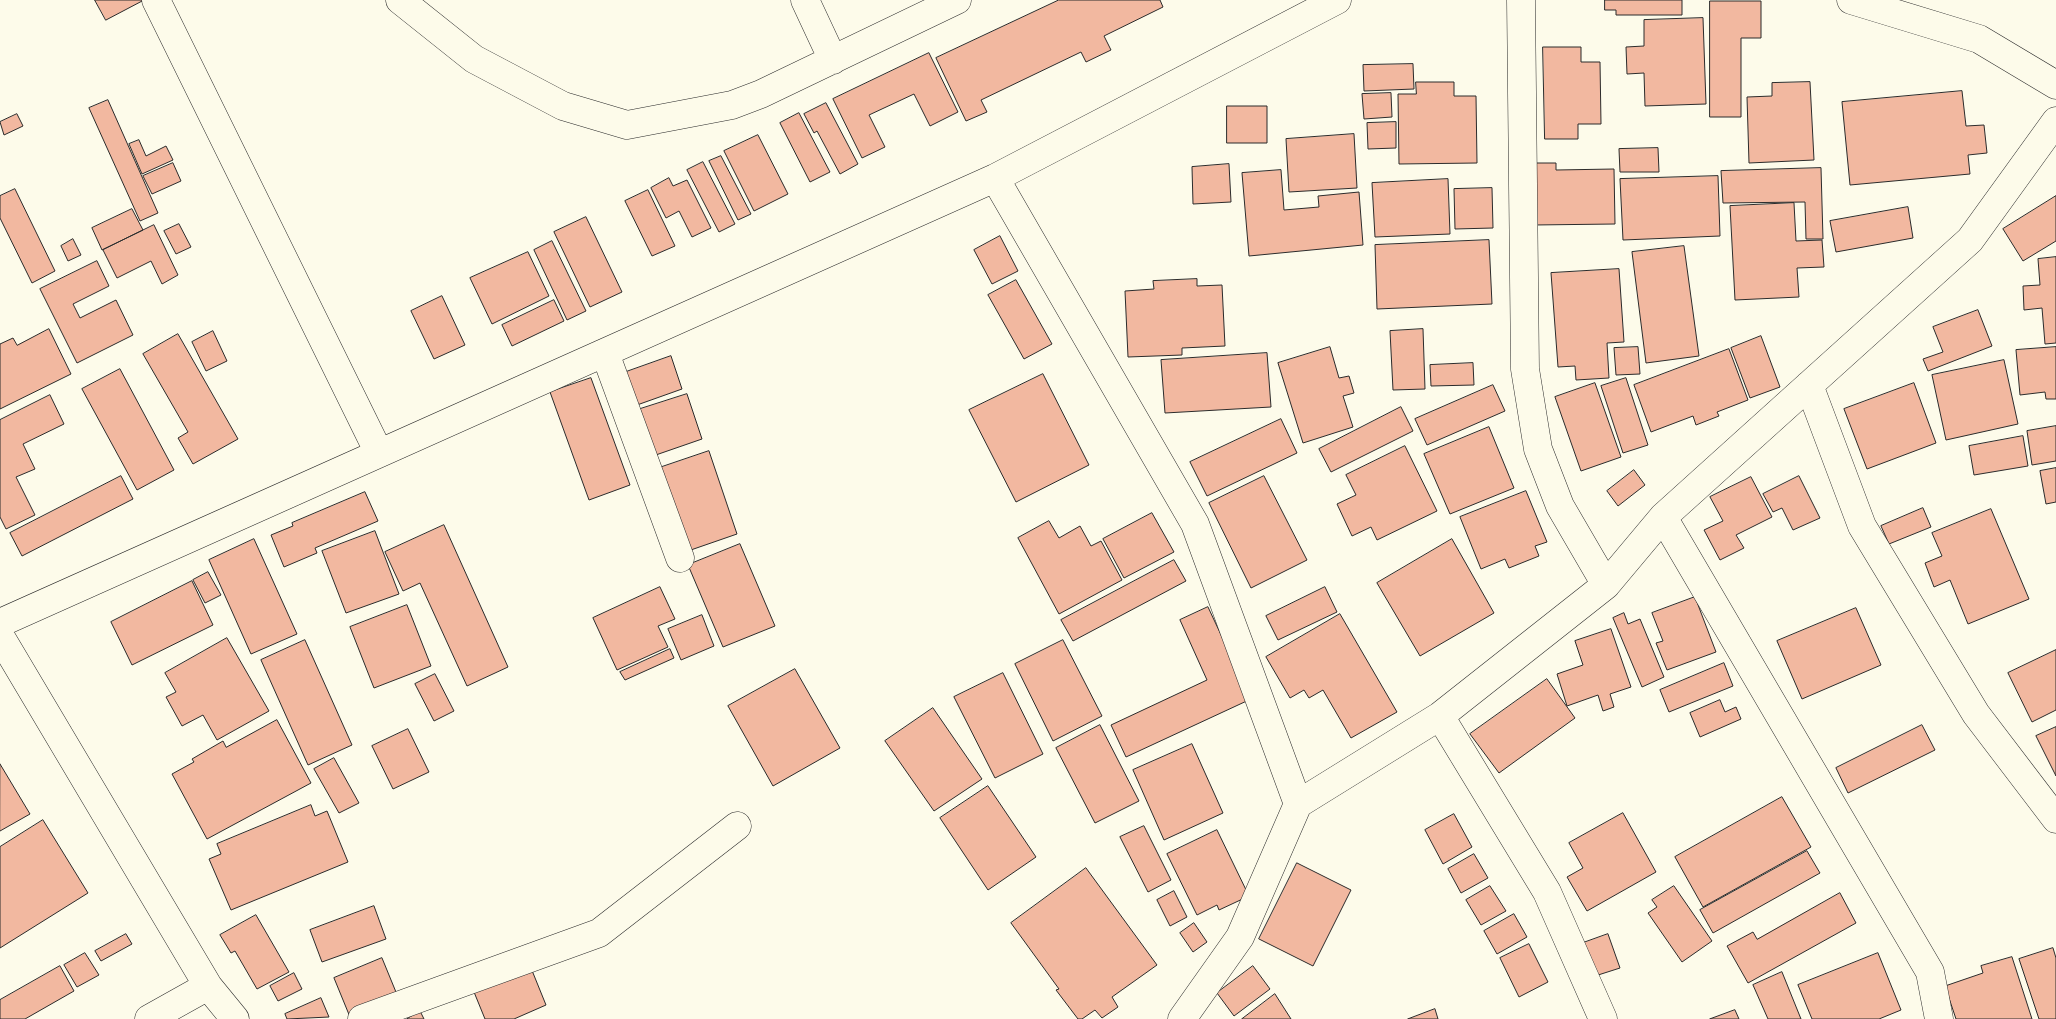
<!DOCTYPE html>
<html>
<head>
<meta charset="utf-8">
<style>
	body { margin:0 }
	canvas { display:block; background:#fdfbea }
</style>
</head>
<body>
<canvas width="2056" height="1019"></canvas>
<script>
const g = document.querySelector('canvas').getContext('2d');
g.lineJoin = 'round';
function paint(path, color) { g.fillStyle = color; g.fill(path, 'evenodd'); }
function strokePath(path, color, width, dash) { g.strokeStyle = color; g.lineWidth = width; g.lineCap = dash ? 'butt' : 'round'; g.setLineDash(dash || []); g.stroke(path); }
const building = new Path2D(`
	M95 0H144L106 20Z
	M1059 0H1160L1163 7 1104 36 1111 50 1086 62 1081 52 981 100 987 112 966 121 936 58Z
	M1605 0H1682V15H1616V10H1605Z
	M1710 1H1761V38H1741V117H1710Z
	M1703 18 1706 104 1645 106 1644 73 1627 74 1626 47 1644 46V20Z
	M1543 47H1581V62H1600L1601 124H1578V139H1545Z
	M929 53 958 112 930 126 914 94 869 115 885 147 862 158 833 99Z
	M1413 64 1414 89 1364 91 1363 65Z
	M1416 82H1454V96H1476L1477 163 1399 164 1398 94H1416Z
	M1810 82 1814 160 1749 163 1747 97 1772 96V83Z
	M1962 91 1966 126 1984 125 1987 153 1968 155 1970 174 1850 185 1842 102Z
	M1391 93 1392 117 1364 119 1362 94Z
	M108 100 158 213 140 221 89 108Z
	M826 103 858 164 840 174 817 131 814 133 804 114Z
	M1227 106H1267V143H1227Z
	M799 113 830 172 810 182 780 123Z
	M17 114 23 126 4 135 0 122Z
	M1396 122V148L1368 149 1367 123Z
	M1354 134 1357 188 1289 192 1286 139Z
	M758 135 788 194 754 211 724 151Z
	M139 140 146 156 166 146 173 160 142 174 129 144Z
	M1658 148 1659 172H1620L1619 149Z
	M721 156 751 214 738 220 709 161Z
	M703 162 735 224 719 232 687 170Z
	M173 163 181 181 152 194 143 176Z
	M1533 163H1556V170L1614 169 1615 224 1534 225Z
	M1229 164 1231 202 1193 204 1192 167Z
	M1821 168 1823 239H1806L1805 202 1723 203 1721 171Z
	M1281 170 1284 210 1319 207 1318 196 1359 192 1363 245 1249 256 1242 173Z
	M1718 176 1720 236 1623 240 1620 179Z
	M669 178 673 186 687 180 711 228 692 237 679 211 666 218 651 188Z
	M1448 179 1450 234 1375 237 1372 183Z
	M1492 188 1493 228 1455 229 1454 189Z
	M15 189 55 271 32 283 0 218V196Z
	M648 190 675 246 652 256 625 201Z
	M2056 196V241L2023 261 2003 229Z
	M1794 203 1796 241 1822 240 1824 267 1797 268 1799 297 1735 300 1730 206Z
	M1908 207 1913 238 1836 252 1830 221Z
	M132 209 143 230 102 250 92 228Z
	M586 217 622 292 590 307 554 232Z
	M179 224 191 247 176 254 164 231Z
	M154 225 178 275 162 284 151 261 117 278 103 250Z
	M1000 236 1018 271 992 284 974 250Z
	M73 239 81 255 68 261 61 246Z
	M1489 240 1492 304 1377 309 1375 245Z
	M552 241 586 311 567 320 534 250Z
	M1684 246 1699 356 1646 363 1632 252Z
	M528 252 549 296 492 324 470 278Z
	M2056 257V343L2045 344 2042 308 2024 310 2023 286 2040 285 2038 259Z
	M97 261 109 286 73 304 80 318 116 300 133 335 77 363 40 289Z
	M1619 269 1624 342 1607 343 1609 378 1576 380 1575 366 1558 367 1551 273Z
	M1197 279V286L1222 285 1225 346 1182 348V355L1128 357 1125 291 1154 289 1153 281Z
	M1016 280 1052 344 1024 359 988 295Z
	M442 296 465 345 434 359 411 311Z
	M554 300 564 321 512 346 502 325Z
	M1978 310 1992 346 1928 371 1923 359 1943 352 1933 327Z
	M49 329 71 374 0 409V344L13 338 17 345Z
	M1423 329 1425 389 1393 390 1390 331Z
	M213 331 227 361 206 371 192 342Z
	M178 334 238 439 193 464 178 438 188 432 143 354Z
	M1761 336 1780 387 1750 398 1731 348Z
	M1330 347 1339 378 1349 376 1354 393 1343 396 1353 427 1303 443 1278 363Z
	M1638 347 1640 374 1616 375 1614 348Z
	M2056 347V399H2046L2045 392 2020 395 2016 350Z
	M1729 349 1748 400 1717 412 1719 416 1696 425 1693 416 1651 432 1634 385Z
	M1267 353 1271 407 1165 413 1161 360Z
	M671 356 682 389 637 405 626 372Z
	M2004 360 2018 424 1946 440 1932 375Z
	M1473 363 1474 385 1431 386 1430 365Z
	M120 369 174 470 137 490 82 389Z
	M1043 374 1089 465 1016 502 969 410Z
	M591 378 630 485 589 500 550 392Z
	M1626 378 1648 445 1623 453 1601 386Z
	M1595 383 1621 457 1581 471 1555 397Z
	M1914 383 1936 443 1867 469 1844 409Z
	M1493 385 1505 411 1427 445 1415 419Z
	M687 394 702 439 650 457 634 411Z
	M50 395 64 424 23 444 35 469 16 477 35 515 6 529 0 517V420Z
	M1401 407 1413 431 1331 472 1319 449Z
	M1281 419 1297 453 1207 496 1190 462Z
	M2056 426V461L2032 465 2027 431Z
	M1489 427 1514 488 1450 514 1424 454Z
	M2023 436 2028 466 1974 475 1969 446Z
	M1405 446 1437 511 1377 540 1371 527 1352 536 1337 504 1356 495 1346 475Z
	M709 451 737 534 685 552 656 469Z
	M2056 468V502L2046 504 2040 471Z
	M1634 470 1645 485 1618 506 1607 491Z
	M121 476 133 499 22 556 10 533Z
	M1264 476 1307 560 1251 588 1209 503Z
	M1799 476 1820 518 1793 530 1782 508 1773 512 1763 494Z
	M1751 477 1772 517 1736 535 1744 548 1720 560 1704 530 1723 521 1710 497Z
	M1526 491 1547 542 1535 546 1539 556 1509 568 1505 559 1481 569 1460 517Z
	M365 492 378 521 315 548 317 553 284 567 271 535 293 526 292 523Z
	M1923 508 1931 527 1889 544 1881 526Z
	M1991 509 2029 599 1968 624 1950 580 1934 587 1925 563 1942 556 1932 533Z
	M1152 513 1174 552 1124 578 1103 539Z
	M1049 521 1059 538 1080 526 1091 546 1101 541 1122 580 1059 614 1018 538Z
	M444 525 508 667 467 686 420 583 403 591 385 552Z
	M375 531 399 594 346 613 322 551Z
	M254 539 297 634 251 654 209 560Z
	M1452 539 1494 613 1420 656 1377 583Z
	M740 544 775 626 723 647 688 565Z
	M1174 560 1186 581 1073 641 1061 620Z
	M208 572 221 595 205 603 193 580Z
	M192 581 213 625 132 665 111 622Z
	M660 587 675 619 658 626 668 647 617 670 593 618Z
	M1325 587 1337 612 1278 640 1266 616Z
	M1695 597 1716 652 1667 670 1656 643 1663 641 1652 613Z
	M407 605 431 666 374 688 350 627Z
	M1208 607 1251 699 1126 757 1111 725 1207 680 1180 620Z
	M1856 608 1881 665 1802 699 1777 641Z
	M1624 613 1628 624 1640 619 1664 677 1642 687 1613 618Z
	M1340 614 1397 712 1351 738 1323 690 1309 698 1304 690 1290 698 1266 657Z
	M702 615 714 646 681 660 668 629Z
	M1611 629 1631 687 1610 694 1614 707 1603 711 1598 695 1567 706 1557 674 1583 665 1575 641Z
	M227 638 269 711 217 740 203 715 182 726 166 697 176 692 165 673Z
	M305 640 352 745 308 765 261 660Z
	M1063 640 1102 716 1053 741 1015 664Z
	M670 649 674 658 625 680 620 672Z
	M2056 650V710L2032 722 2008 673Z
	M1724 663 1733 686 1669 712 1660 690Z
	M795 669 840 748 773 786 728 706Z
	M1003 673 1043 754 995 778 954 697Z
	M435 674 454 711 434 721 415 684Z
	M1547 679 1575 718 1499 773 1470 734Z
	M1720 700 1725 712 1736 707 1741 719 1700 737 1690 713Z
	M933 708 982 779 934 811 885 741Z
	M277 720 311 783 207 839 172 774 194 762 192 759 223 741 226 747Z
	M1100 725 1139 801 1095 823 1056 748Z
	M1922 725 1935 750 1848 793 1836 768Z
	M2056 727V776L2036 736Z
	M408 729 429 772 393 789 372 746Z
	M1192 744 1223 813 1164 840 1133 770Z
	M334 758 359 803 339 813 314 769Z
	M0 764 30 814 0 831Z
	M988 786 1036 857 988 890 940 818Z
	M1782 797 1811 847 1703 907 1675 857Z
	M311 805 315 816 327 811 348 862 231 910 209 859 221 854 217 844Z
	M1623 813 1656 872 1587 911 1567 877 1583 868 1569 843Z
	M1454 814 1472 847 1443 864 1425 830Z
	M43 820 88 893 0 948V847Z
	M1144 826 1171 880 1148 892 1120 837Z
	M1217 830 1249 896 1219 910 1217 905 1197 915 1167 854Z
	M1807 851 1820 873 1713 933 1700 910Z
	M1474 854 1488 878 1461 893 1448 869Z
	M1297 863 1351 890 1313 966 1259 939Z
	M1086 868 1157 965 1112 997 1118 1007 1102 1018 1095 1010 1082 1019H1078L1056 990 1059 989 1011 923Z
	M1490 886 1506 911 1481 925 1466 900Z
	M1674 886 1712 941 1682 962 1648 913 1657 907 1652 900Z
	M1174 891 1187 917 1170 926 1157 900Z
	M1840 893 1856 923 1748 983 1727 946 1753 932 1757 939Z
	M374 906 386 939 322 962 310 930Z
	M1514 914 1527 937 1497 954 1484 931Z
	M256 915 289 972 257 989 235 951 231 953 220 935Z
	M1194 923 1207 942 1193 952 1180 933Z
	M126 934 132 944 101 961 95 951Z
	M1608 934 1620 968 1595 976 1583 943Z
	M1529 944 1548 982 1519 997 1500 958Z
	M2053 948 2056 958V1019H2039L2019 959Z
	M85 953 99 975 77 987 64 965Z
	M1878 953 1901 1010 1879 1019H1812L1798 985Z
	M2012 957 2032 1019H1956L1945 986 1983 973 1981 966Z
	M382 958 398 997 350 1017 334 978Z
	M60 966 74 991 25 1019H0V1000Z
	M1253 966 1270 989 1234 1016 1217 993Z
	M531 968 546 1005 514 1019H485L474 992Z
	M1782 972 1801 1019H1768L1753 985Z
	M294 973 302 989 278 1001 270 986Z
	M1275 994 1291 1019H1242Z
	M321 998 329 1017 287 1019 285 1014Z
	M1435 1009 1438 1019H1408Z
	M1735 1010 1739 1019H1710Z
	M420 1011 424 1019H407Z`);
const minor = new Path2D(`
	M156 0 379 453
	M400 0 474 59 563 106 627 125 732 105 761 94 957 0
	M805 0 833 60
	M1521 0 1525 369 1538 449 1560 506 1606 585
	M1851 0 1979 39 2056 85
	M995 178 1195 524 1298 804
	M605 353 680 558
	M1809 385 1862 526 1976 714 2056 819
	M1663 517 1930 972 1939 1019
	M0 623 995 178 1337 0
	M0 636 208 986 235 1019
	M1440 716 1547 892 1603 1019
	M149 1019 208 986
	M362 1019 599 933 737 826
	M1182 1019 1240 937 1298 804 1440 716 1606 585 1663 517 1970 240 2056 121`);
paint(building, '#f2b8a0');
strokePath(building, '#2b2b2b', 1);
strokePath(minor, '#2b2b2b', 29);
strokePath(minor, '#fdfbea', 28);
</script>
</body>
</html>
